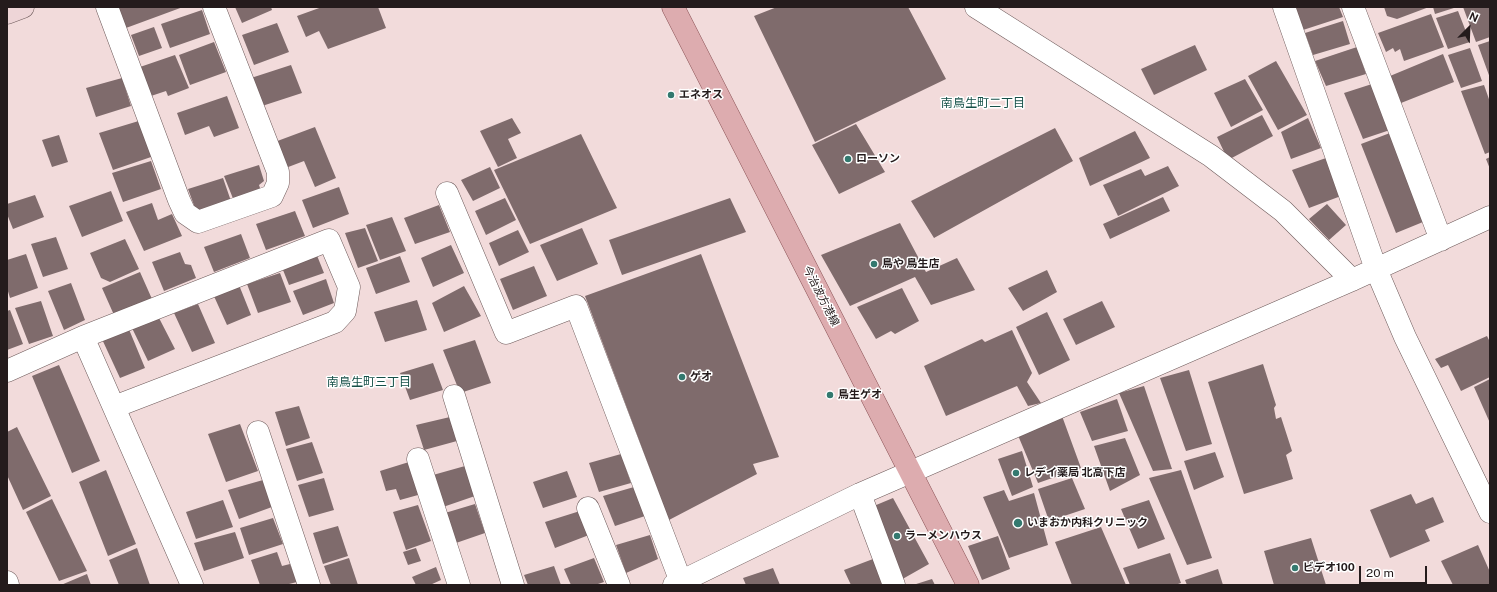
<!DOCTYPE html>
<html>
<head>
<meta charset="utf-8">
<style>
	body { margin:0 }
	#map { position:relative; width:1497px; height:592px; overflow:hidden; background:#f2dbdb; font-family:"Public Sans",sans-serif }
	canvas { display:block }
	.frame { position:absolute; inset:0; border:8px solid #241b1c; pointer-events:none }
	.north { position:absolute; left:1449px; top:8px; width:40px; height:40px; -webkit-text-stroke:3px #fff; paint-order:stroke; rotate:24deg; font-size:11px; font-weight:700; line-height:16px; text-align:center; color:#241b1c }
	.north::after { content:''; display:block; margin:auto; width:14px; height:18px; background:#241b1c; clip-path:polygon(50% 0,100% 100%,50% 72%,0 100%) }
	.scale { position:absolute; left:1359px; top:566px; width:68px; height:18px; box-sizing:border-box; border:2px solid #241b1c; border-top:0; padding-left:5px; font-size:12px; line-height:14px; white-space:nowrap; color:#241b1c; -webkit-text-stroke:3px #fff; paint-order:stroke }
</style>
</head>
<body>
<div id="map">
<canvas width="1497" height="592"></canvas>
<div class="frame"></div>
<div class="north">N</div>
<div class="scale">20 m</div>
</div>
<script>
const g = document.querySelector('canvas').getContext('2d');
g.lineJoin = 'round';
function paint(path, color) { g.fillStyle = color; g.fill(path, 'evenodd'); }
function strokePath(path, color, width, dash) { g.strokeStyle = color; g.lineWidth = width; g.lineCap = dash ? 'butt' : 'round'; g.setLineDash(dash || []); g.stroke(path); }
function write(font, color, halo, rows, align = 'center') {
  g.font = font + ' "Public Sans","Noto Sans JP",sans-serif'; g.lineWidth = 3; g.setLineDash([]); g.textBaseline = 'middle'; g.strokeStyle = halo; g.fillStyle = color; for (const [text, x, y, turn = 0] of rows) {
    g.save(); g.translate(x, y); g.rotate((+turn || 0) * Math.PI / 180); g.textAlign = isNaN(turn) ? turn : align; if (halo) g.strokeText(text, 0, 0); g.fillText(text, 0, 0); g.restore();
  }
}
const building = new Path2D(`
	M117 7H183L126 28Z
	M235 7H271L272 10 242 23Z
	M322 7H378L386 28 328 49 319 31 306 37 297 16Z
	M777 7H908L946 79 815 142 754 16Z
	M1295 7H1339L1343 17 1303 30Z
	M1384 7H1429L1397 19 1387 16Z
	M1433 7H1457L1435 14Z
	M1463 7H1490V37L1476 42Z
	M202 10 210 34 170 48 161 24Z
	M1458 11 1470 42 1448 49 1436 18Z
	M1431 14 1444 47 1404 61 1400 49 1395 52 1393 48 1386 52 1378 33Z
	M1343 21 1350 44 1313 55 1305 33Z
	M277 23 289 52 254 65 242 35Z
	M154 27 162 48 139 56 131 35Z
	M1490 41V78L1478 45Z
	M214 42 226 72 190 85 179 55Z
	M1195 45 1207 70 1154 95 1141 69Z
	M1357 47 1366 74 1326 86 1315 61Z
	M1470 48 1482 81 1461 88 1448 55Z
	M1443 54 1454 82 1401 103 1390 76Z
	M175 55 189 88 168 96 166 91 151 96 140 67Z
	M1276 61 1307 115 1278 130 1248 76Z
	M291 65 302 93 262 106 251 78Z
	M122 78 131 106 96 117 86 88Z
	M1245 79 1263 110 1231 127 1214 93Z
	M1372 84 1390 130 1363 139 1344 93Z
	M1484 85 1490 102V152L1485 154 1461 91Z
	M227 96 239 128 214 137 209 126 185 135 177 113Z
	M1262 115 1273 136 1228 160 1217 137Z
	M512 118 521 133 508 139 517 158 498 167 480 131Z
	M1308 118 1321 148 1291 159 1281 132Z
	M142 120 154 156 113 170 99 133Z
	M856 124 885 172 839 194 812 145Z
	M315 127 336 178 315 187 304 161 283 169 272 143Z
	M1055 128 1073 161 934 238 911 201Z
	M1135 131 1150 158 1090 186 1079 158Z
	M1390 133 1423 222 1396 233 1361 144Z
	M581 134 617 208 530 244 494 170Z
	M59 135 68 162 52 167 42 140Z
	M1490 157V169L1486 159Z
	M1326 158 1341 196 1309 208 1292 170Z
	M151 161 161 189 123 202 112 173Z
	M259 165 264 181 259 185 263 197 236 206 224 176Z
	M1168 166 1179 186 1118 216 1103 185 1141 169 1145 176Z
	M490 167 500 188 473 201 461 180Z
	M223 178 232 204 198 216 188 189Z
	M339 187 349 214 313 228 302 200Z
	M111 191 123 221 82 237 69 206Z
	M35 195 44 217 13 229 7 214V204Z
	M1163 197 1170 211 1110 239 1103 224Z
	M505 198 516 220 486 235 475 211Z
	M730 198 746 232 622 275 609 240Z
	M152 203 158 220 172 214 182 236 144 251 126 212Z
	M1327 204 1346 225 1329 240 1309 219Z
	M439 205 450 232 415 244 404 218Z
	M295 211 305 236 266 250 256 224Z
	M392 217 406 251 380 260 366 225Z
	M900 223 926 272 957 258 975 290 931 305 915 277 850 306 821 255Z
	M365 228 378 261 358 268 345 233Z
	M582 228 598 264 557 281 540 245Z
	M518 230 529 252 499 266 489 243Z
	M241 234 250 258 214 272 204 247Z
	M56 237 68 269 43 277 31 244Z
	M125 239 139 269 110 282 101 278 90 253Z
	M451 245 464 273 433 287 421 258Z
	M180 252 185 264 191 265 196 278 164 291 152 262Z
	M316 253 324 273 289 285 281 265Z
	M26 254 38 288 10 298 7 288V260Z
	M701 254 779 457 753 464 757 474 669 520 585 296Z
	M400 256 410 282 376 294 366 268Z
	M534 266 547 296 513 310 500 279Z
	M1047 270 1057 292 1023 311 1008 288Z
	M140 272 152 299 114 315 102 288Z
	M280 273 291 302 258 313 247 284Z
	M326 279 334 303 303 315 293 291Z
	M71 283 85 320 64 330 48 291Z
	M239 285 251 315 227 325 213 294Z
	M464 286 481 316 444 332 432 303Z
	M902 288 919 321 895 334 891 331 876 339 857 307Z
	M417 300 427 330 385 342 374 312Z
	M41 301 53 336 29 344 15 308Z
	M1102 301 1115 327 1076 345 1063 319Z
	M198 304 215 343 192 352 174 313Z
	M10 310 23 344 7 350V311Z
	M1047 312 1070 360 1039 375 1016 327Z
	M159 318 175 349 148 361 132 328Z
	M128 327 145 368 120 378 101 337Z
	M1012 330 1032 373 1027 382 1041 403 1028 406 1017 386 946 416 924 366 982 339 985 342Z
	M1487 336 1490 342V377L1461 391 1448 365 1441 368 1435 359Z
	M475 340 491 383 460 393 443 350Z
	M433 363 443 390 410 400 400 373Z
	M1263 364 1276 405 1274 408 1276 419 1281 417 1292 451 1286 455 1293 479 1244 494 1208 382Z
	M59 365 100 461 72 473 32 376Z
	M1189 370 1212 444 1186 451 1160 378Z
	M1490 379V423L1474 387Z
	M1144 386 1172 469 1153 471 1119 393Z
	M1117 399 1128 431 1092 441 1080 412Z
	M299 406 310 438 286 446 275 412Z
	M1062 416 1081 468 1038 483 1017 433Z
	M450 417 457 441 424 450 416 425Z
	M240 424 258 471 226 482 208 434Z
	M17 427 51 496 23 510 7 475V432Z
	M1125 438 1140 475 1110 491 1094 446Z
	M312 442 323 473 297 481 286 449Z
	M1022 451 1033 487 1012 496 998 459Z
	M1215 452 1224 477 1194 490 1184 461Z
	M621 454 631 483 599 492 589 463Z
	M409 462 418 495 400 500 396 489 386 491 380 471Z
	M465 466 475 496 443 507 433 475Z
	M106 470 136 544 108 556 79 482Z
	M1181 470 1212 558 1187 565 1149 478Z
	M567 471 577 497 543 508 533 482Z
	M324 478 334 510 309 517 298 485Z
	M1072 478 1085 509 1049 521 1038 489Z
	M263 480 272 507 239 519 228 490Z
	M634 487 645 516 615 526 603 496Z
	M1004 490 1009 501 1034 493 1048 545 1009 558 983 497Z
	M1411 494 1416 504 1433 497 1444 522 1425 530 1430 541 1390 558 1370 510Z
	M893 498 929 564 899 581 869 508Z
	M52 499 87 571 59 581 26 512Z
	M223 500 233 527 196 539 186 512Z
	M1149 500 1165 539 1138 549 1121 509Z
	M475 504 485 533 456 543 445 513Z
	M418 505 431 541 406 550 393 512Z
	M580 511 589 535 555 548 545 522Z
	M273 518 283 544 249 555 240 528Z
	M338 526 348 556 323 564 313 533Z
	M1101 527 1126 585H1072L1055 542Z
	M235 532 244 558 204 571 194 543Z
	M650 535 658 559 626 573 616 545Z
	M998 536 1010 569 982 580 968 546Z
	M1311 538 1326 585H1274L1264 551Z
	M1478 545 1490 572V585H1453L1441 561Z
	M137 548 150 585H119L109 560Z
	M416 548 421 561 408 565 403 552Z
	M277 552 282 566 290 564 297 582 285 585H260L251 560Z
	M1170 553 1181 583 1175 585H1130L1123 568Z
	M349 558 358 585H331L324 566Z
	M594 558 604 582 595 585H571L564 569Z
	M873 559 883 585H851L844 570Z
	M554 566 561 585H528L524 575Z
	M436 567 441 580 430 585H416L412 577Z
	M773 568 780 585H746L743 578Z
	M1218 569 1223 585H1187L1185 580Z
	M87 574 91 585H61Z
	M932 579 935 585H913Z`);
const street = new Path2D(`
	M107 7 179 200 185 213 198 222 272 196 278 183V172L214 7
	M976 7 1211 156 1283 211 1352 280
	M1284 7 1376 269 1405 337 1490 512
	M1353 7 1441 240
	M447 193 506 333 576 306 681 582
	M83 337 329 240 349 287 345 311 335 322 114 407
	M7 371 83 337 192 585
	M454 396 513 585
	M258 432 309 585
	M418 459 459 585
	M860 494 894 585
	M588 508 619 585
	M7 582 8 585
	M674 585 860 494 1352 280 1490 217`);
const secondary = new Path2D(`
	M7 13 23 7`);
const primary = new Path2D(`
	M673 7 968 585`);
const markers = [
	[671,95,4,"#33796f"],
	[848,159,4,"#33796f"],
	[874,264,4,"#33796f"],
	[682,377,4,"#33796f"],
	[830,395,4,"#33796f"],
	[1016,473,4,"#33796f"],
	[1018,523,5,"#33796f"],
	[897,536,4,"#33796f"],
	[1295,568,4,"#33796f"]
];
const poiNames = [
	["エネオス",679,95],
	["ローソン",856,159],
	["鳥や 鳥生店",882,264],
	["ゲオ",690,377],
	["鳥生ゲオ",838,395],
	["レデイ薬局 北高下店",1024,473],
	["いまおか内科クリニック",1027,523],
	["ラーメンハウス",905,536],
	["ビデオ100",1303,568]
];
const streetNames = [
	["今治波方港線",821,296,63]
];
const neighbourhoodNames = [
	["南鳥生町二丁目",983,103],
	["南鳥生町三丁目",369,382]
];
paint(building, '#7f6b6c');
strokePath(street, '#6e5b5b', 23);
strokePath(secondary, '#6e5b5b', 23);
strokePath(primary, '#8d5558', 23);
strokePath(street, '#fff', 22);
strokePath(secondary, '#eed5d7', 22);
strokePath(primary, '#ddacaf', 22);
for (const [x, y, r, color] of markers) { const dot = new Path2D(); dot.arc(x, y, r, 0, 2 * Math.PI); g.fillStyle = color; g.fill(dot); strokePath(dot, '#fff', 1.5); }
write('bold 11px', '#241b1c', '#fff', poiNames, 'left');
write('11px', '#241b1c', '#fff', streetNames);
write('12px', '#165048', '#fff', neighbourhoodNames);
</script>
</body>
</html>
